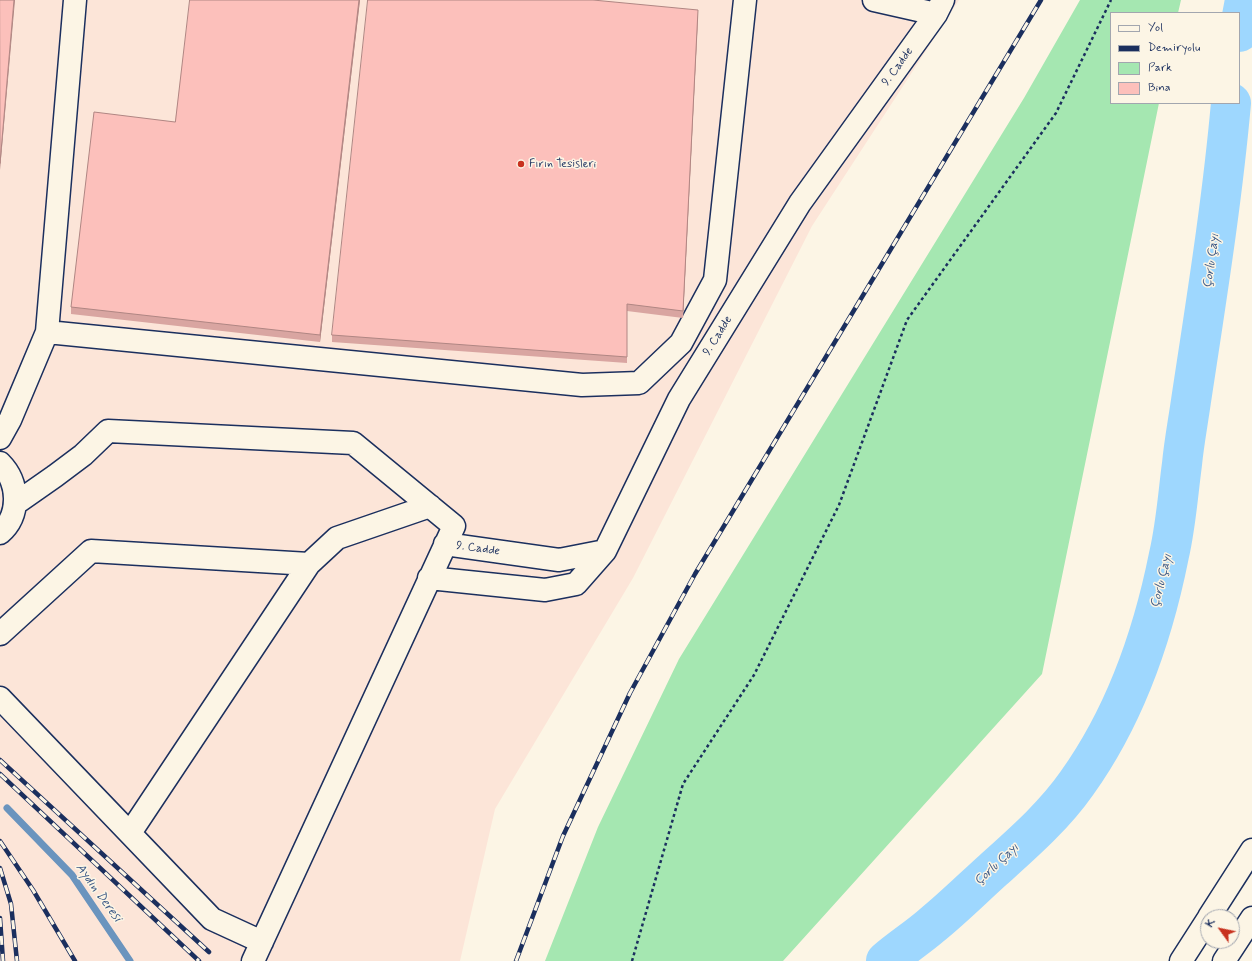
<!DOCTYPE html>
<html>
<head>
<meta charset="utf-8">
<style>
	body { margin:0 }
	#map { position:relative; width:1252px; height:961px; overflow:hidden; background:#fcf5e5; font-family:Mynerve,sans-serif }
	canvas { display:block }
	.legend { position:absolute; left:1110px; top:12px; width:130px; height:92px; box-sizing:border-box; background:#fcf5e5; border:1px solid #a2a6af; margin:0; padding:5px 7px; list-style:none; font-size:12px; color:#1b2f5e }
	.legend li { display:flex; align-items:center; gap:8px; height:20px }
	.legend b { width:20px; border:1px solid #a2a6af }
	.north { position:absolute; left:1200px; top:909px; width:40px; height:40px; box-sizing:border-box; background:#fcf5e5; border:1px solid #a2a6af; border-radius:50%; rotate:303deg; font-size:11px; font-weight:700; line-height:16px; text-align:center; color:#1b2f5e }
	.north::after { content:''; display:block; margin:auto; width:14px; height:18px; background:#c8321e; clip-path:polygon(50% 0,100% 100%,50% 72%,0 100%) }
</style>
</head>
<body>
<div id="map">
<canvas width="1252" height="961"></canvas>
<ul class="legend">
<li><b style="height:5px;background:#fcf5e5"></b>Yol</li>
<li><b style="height:5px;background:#1b2f5e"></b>Demiryolu</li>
<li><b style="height:11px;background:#a5e7b1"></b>Park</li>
<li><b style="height:11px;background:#fcc0bb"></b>Bina</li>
</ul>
<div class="north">K</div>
</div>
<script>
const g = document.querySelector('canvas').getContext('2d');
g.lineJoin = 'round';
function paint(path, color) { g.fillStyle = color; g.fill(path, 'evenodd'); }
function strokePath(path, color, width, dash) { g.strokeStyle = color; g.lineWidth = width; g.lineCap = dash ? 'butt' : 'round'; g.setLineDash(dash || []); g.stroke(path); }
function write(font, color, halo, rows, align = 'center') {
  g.font = font + ' Mynerve,sans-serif'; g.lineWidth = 3; g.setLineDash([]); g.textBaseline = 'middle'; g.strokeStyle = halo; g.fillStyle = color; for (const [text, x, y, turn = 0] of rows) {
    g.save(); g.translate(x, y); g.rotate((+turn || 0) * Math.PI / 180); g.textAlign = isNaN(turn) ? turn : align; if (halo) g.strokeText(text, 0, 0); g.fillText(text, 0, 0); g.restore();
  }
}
const built = new Path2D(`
	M0 0H959L812 226 633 578 495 809 460 961H0Z`);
const green = new Path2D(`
	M1080 0H1181L1178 13H1111V103H1159L1042 674 783 961H545L598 827 679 659 1024 98Z`);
const stream = new Path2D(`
	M7 808 72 875 130 961`);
const river = new Path2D(`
	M1239 32 1245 0
	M886 961C901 948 917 938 932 925 953 908 973 888 993 870 1023 843 1054 816 1077 783 1125 716 1153 635 1169 555 1176 525 1178 494 1182 464 1184 443 1188 422 1191 401 1206 302 1222 203 1231 103`);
const path = new Path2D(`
	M632 961 683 784 754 675 839 505 907 320 1056 113 1111 0`);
const minor = new Path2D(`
	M75 0 47 332 582 385 639 383 681 343 715 280 745 0
	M874 0 936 14
	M0 438 10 420 47 332
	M0 463C19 482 21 515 0 533
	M15 504 55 476 83 455 108 431 353 443 454 526 253 961
	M445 544 559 560 605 551 679 399 800 203 936 14 943 0
	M429 578 545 590 576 584 605 551
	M0 634 91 551 309 564 337 538 430 506
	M0 698 212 919 262 942
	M130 833 309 564`);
const major = new Path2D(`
	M1209 917 1252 850
	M1181 961 1208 919
	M1224 961 1252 918`);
const rail = new Path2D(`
	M0 760 209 952
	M0 774 199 961
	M0 841 33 890 75 961
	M0 868 11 904 17 961
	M0 918 3 961
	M516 961 563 836 630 693 695 574 1041 0`);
const wall = new Path2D(`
	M360 0 320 342 71 314V307L175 122Z
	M698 16 683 318 627 311V363L332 342V335Z`);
const shadedWall = new Path2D(`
	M14 0H15L0 170V163Z
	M359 0H360L320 342V335Z
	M698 10V16L683 318V311Z`);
const building = new Path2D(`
	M0 0H14L0 163Z
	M190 0H359L320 335 71 307 94 112 175 122Z
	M368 0H593L698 10 683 311 627 304V357L332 335Z`);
const markers = [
	[521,164,4,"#c8321e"]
];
const streetNames = [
	["9. Cadde",898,67,-54],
	["9. Cadde",718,336,-58],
	["9. Cadde",478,549,8]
];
const poiNames = [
	["Fırın Tesisleri",529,164]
];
const waterNames = [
	["Çorlu Çayı",1212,261,-82],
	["Çorlu Çayı",1162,581,-76],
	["Çorlu Çayı",997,865,-43],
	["Aydın Deresi",98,893,54]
];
paint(built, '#fce5d8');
paint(green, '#a5e7b1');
strokePath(stream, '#6a94be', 7);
strokePath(river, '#9ed7fe', 40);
strokePath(minor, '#1b2f5e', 25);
strokePath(major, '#1b2f5e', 25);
strokePath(path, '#1b2f5e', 2.5, [3, 3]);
strokePath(minor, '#fcf5e5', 22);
strokePath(major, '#fcf5e5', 22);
strokePath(rail, '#1b2f5e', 4.5);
strokePath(rail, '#fcf5e5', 3, [9]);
paint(wall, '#d9a5a1');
paint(shadedWall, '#b08683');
paint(building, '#fcc0bb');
strokePath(building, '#b08683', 1);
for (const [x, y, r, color] of markers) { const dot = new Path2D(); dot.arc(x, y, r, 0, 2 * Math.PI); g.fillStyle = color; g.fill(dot); strokePath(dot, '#fcf5e5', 1.5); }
write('12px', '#1b2f5e', '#fcf5e5', streetNames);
write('12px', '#1b2f5e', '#fcf5e5', poiNames, 'left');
write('italic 13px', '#3c5986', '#fcf5e5', waterNames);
</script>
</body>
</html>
